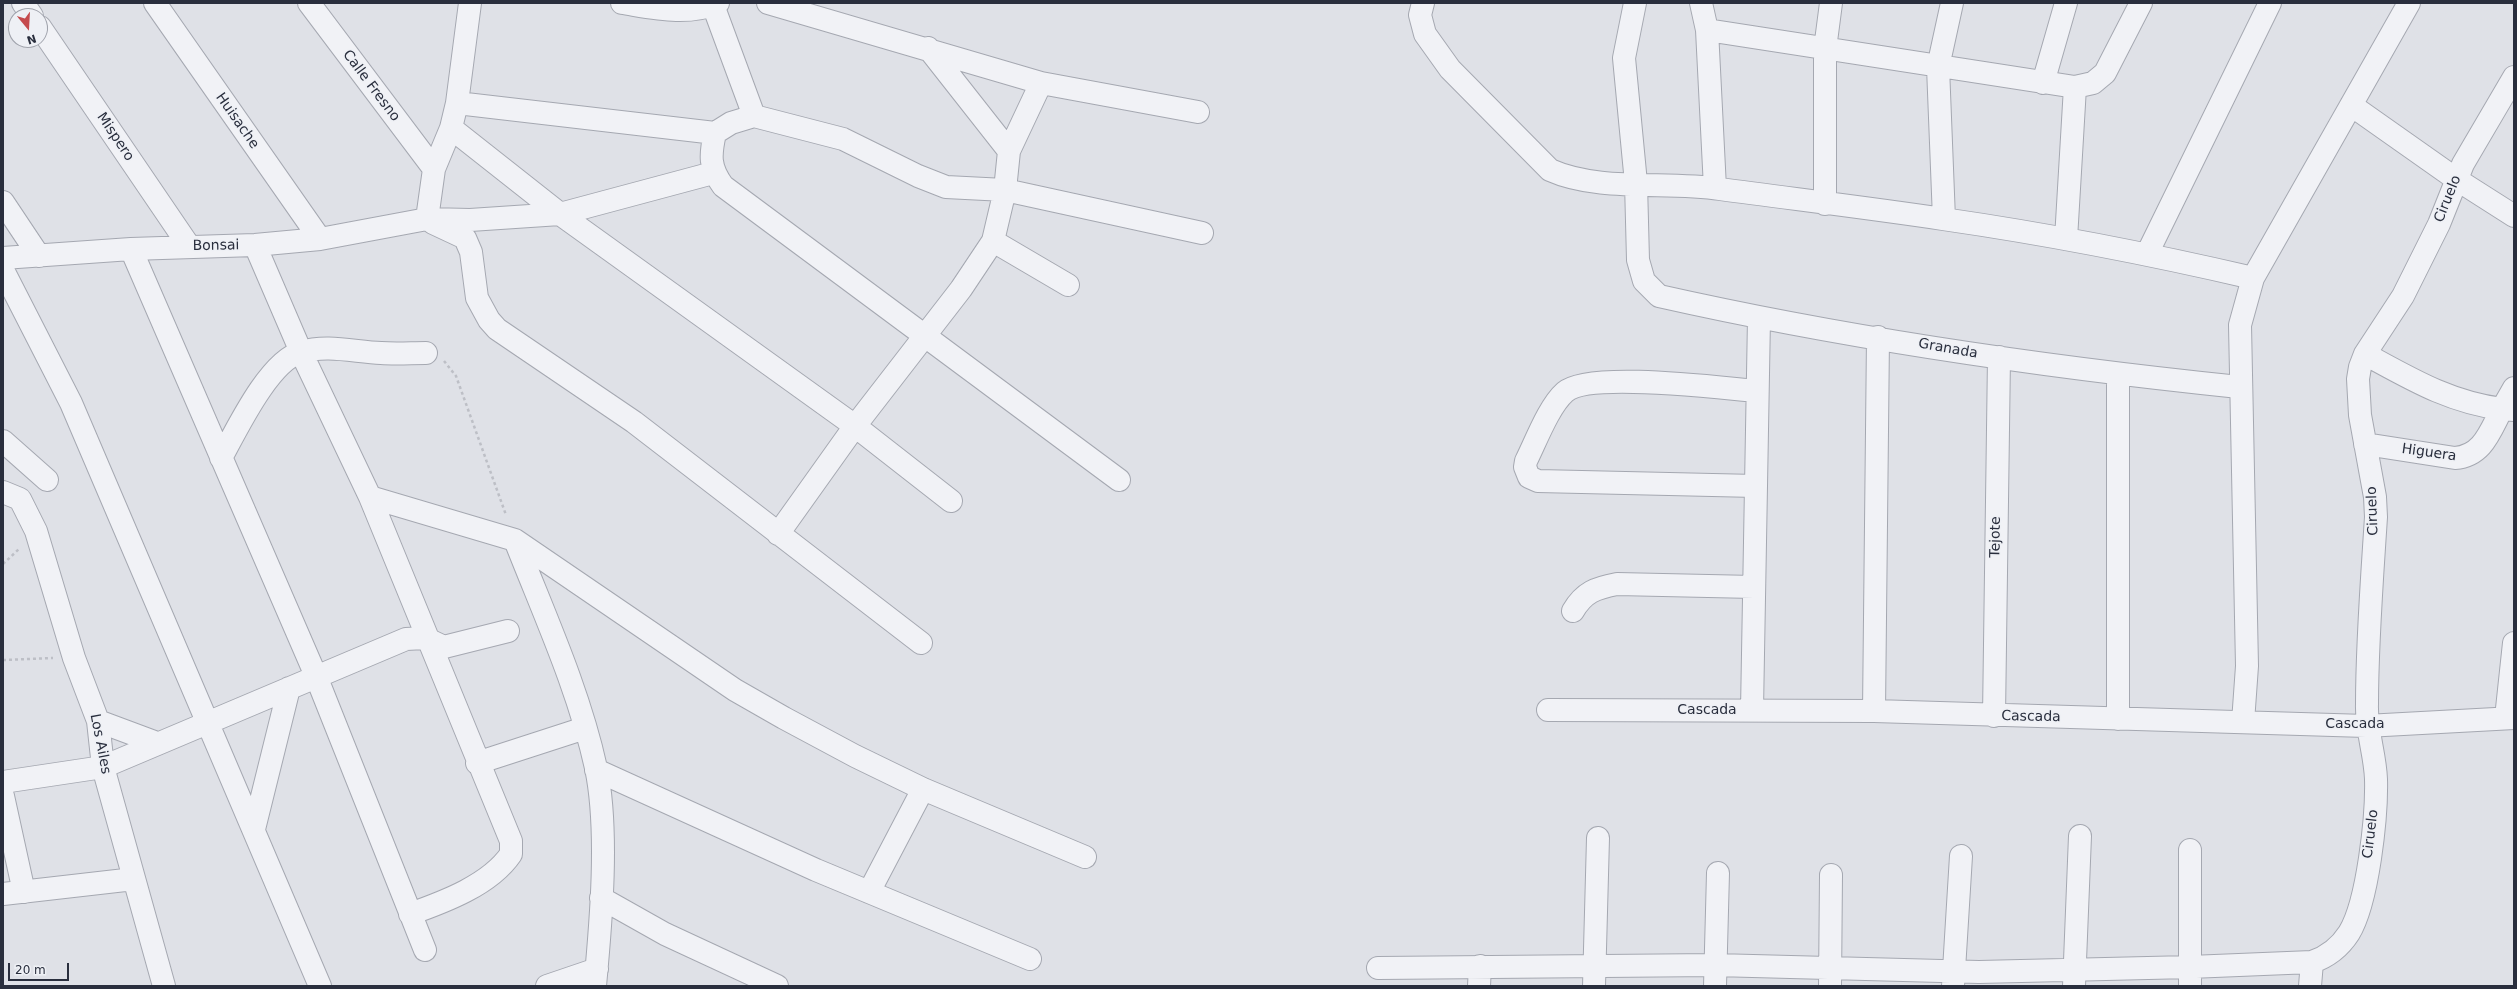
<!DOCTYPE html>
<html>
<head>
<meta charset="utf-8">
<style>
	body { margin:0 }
	#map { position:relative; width:2517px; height:989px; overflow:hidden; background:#dfe1e7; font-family:"DejaVu Sans",sans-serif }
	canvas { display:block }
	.frame { position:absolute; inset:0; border:4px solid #292e3d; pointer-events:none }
	.north { position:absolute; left:8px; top:8px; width:40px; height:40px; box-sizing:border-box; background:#eef0f5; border:1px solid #9fa2ab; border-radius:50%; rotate:162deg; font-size:11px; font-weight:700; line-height:16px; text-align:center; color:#292e3d }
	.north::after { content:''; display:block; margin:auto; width:14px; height:18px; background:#c54b4e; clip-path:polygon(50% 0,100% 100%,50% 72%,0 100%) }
	.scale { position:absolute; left:8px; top:963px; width:61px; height:18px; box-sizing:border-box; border:2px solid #292e3d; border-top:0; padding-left:5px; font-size:12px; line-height:14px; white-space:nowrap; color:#292e3d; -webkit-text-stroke:3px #eef0f5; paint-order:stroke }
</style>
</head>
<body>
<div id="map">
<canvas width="2517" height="989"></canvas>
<div class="frame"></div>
<div class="north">N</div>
<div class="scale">20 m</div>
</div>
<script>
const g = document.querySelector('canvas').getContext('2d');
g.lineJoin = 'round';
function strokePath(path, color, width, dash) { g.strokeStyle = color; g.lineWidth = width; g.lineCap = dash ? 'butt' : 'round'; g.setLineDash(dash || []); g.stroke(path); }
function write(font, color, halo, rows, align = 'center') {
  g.font = font + ' "DejaVu Sans",sans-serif'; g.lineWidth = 3; g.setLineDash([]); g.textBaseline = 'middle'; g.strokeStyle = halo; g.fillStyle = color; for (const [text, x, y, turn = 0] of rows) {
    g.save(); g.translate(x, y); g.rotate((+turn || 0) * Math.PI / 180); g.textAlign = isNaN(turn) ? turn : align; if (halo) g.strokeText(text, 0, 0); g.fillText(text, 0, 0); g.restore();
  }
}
const path = new Path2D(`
	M444 361 456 376 506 515
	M3 564 19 549
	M3 660 53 658`);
const minor = new Path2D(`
	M23 3 32 16
	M155 3 320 239
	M309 3 434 169
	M622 3C654 8 687 16 718 3
	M768 3 1041 83 1198 112
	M1423 3 1420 15 1425 34 1450 69 1550 170C1599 192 1666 181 1720 189 1794 199 1869 208 1943 219 2047 234 2150 254 2253 278
	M1635 3 1624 58 1636 183 1638 260 1644 281 1659 296C1850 339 2045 367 2239 387
	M1701 3 1707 30 2075 87
	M713 5 754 116
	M40 27 189 246
	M1707 30 1715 188
	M928 48 1009 151
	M1041 83 1009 151 1005 190 993 241 1068 285
	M2043 83 2066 3
	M457 103 715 133 731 123 754 116 843 139 918 176 946 187 1005 190 1202 233
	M2351 105 2456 179 2514 216
	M451 128 560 214 855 426 951 501
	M715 133C710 155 709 167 723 186L1119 480
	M3 202 39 256
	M1825 204V49L1831 3
	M427 219 434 169 451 128 457 103 470 3
	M1944 219 1938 67 1952 3
	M433 223 465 238 471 252 477 298 489 320 497 329 634 422 921 643
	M2066 239 2075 87 2093 83 2105 73 2141 3
	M255 245 301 352 370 497 511 841V854C490 885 444 902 410 914
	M131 249 316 676 425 950
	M2147 254 2270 3
	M3 258 131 249 255 245 320 239 427 219 470 220 560 214 713 173
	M3 270 71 403 320 986
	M2365 354C2411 379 2449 402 2502 409L2514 388
	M3 441 47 480
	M2365 444 2455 458C2483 456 2490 431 2502 409L2514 410
	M221 458C237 429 269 361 301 352 327 344 355 352 381 353 396 354 411 353 426 353
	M1756 486 1538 481 1529 477 1525 467 1526 461C1536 441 1549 406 1565 392 1589 371 1720 388 1757 391
	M3 492 20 499 36 531 74 658 98 721 103 767 164 986
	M370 497 515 540 735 690 784 718 855 756 923 789 1085 857
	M778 534 855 426 961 289 993 241
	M515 540C544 614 579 690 596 768 609 830 601 922 595 986
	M1573 611C1584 592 1596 588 1617 584L1754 587
	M1548 710 1874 711 2366 726 2514 718
	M1752 710 1759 318
	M1874 711 1878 337
	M1994 716 1999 357
	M2506 718 2514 643
	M2118 719V374
	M98 721 157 743
	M2243 722 2247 666 2240 325 2253 278 2409 3
	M477 763 585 728
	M596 770 816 870 1030 959
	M3 782 103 767 406 639 425 638 444 647 508 631
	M3 796 24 892
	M254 829 289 688
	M2190 850V986
	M869 892 923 789
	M3 894 134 879
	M601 898 665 934 777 986
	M1378 968 1715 965 1979 972 2190 967 2312 962C2327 957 2340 947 2349 933 2368 902 2377 816 2376 779 2375 753 2366 731 2367 704 2367 642 2372 579 2376 517L2375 497 2360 415 2358 379 2360 367 2365 354 2403 296 2439 224 2463 164 2514 77
	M547 986 597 969
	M1479 986 1480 966
	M1594 986 1598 838
	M1715 986 1718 873
	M1830 986 1831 875
	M1953 986 1961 856
	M2074 986 2080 836
	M2310 986 2312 962`);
const streetNames = [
	["Calle Fresno",371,86,53],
	["Huisache",237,121,55],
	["Mispero",115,137,56],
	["Ciruelo",2448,199,-68],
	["Bonsai",216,246,-1],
	["Granada",1948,349,10],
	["Higuera",2429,453,8],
	["Ciruelo",2373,511,-92],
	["Tejote",1996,537,-89],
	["Cascada",1707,710],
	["Cascada",2031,717,1],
	["Cascada",2355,724],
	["Los Ailes",100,744,79],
	["Ciruelo",2371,834,-83]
];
strokePath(minor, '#a5a8b1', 24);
strokePath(path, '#bdbfc6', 2.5, [3, 3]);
strokePath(minor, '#f1f2f6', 22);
write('14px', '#292e3d', '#eef0f5', streetNames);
</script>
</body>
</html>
